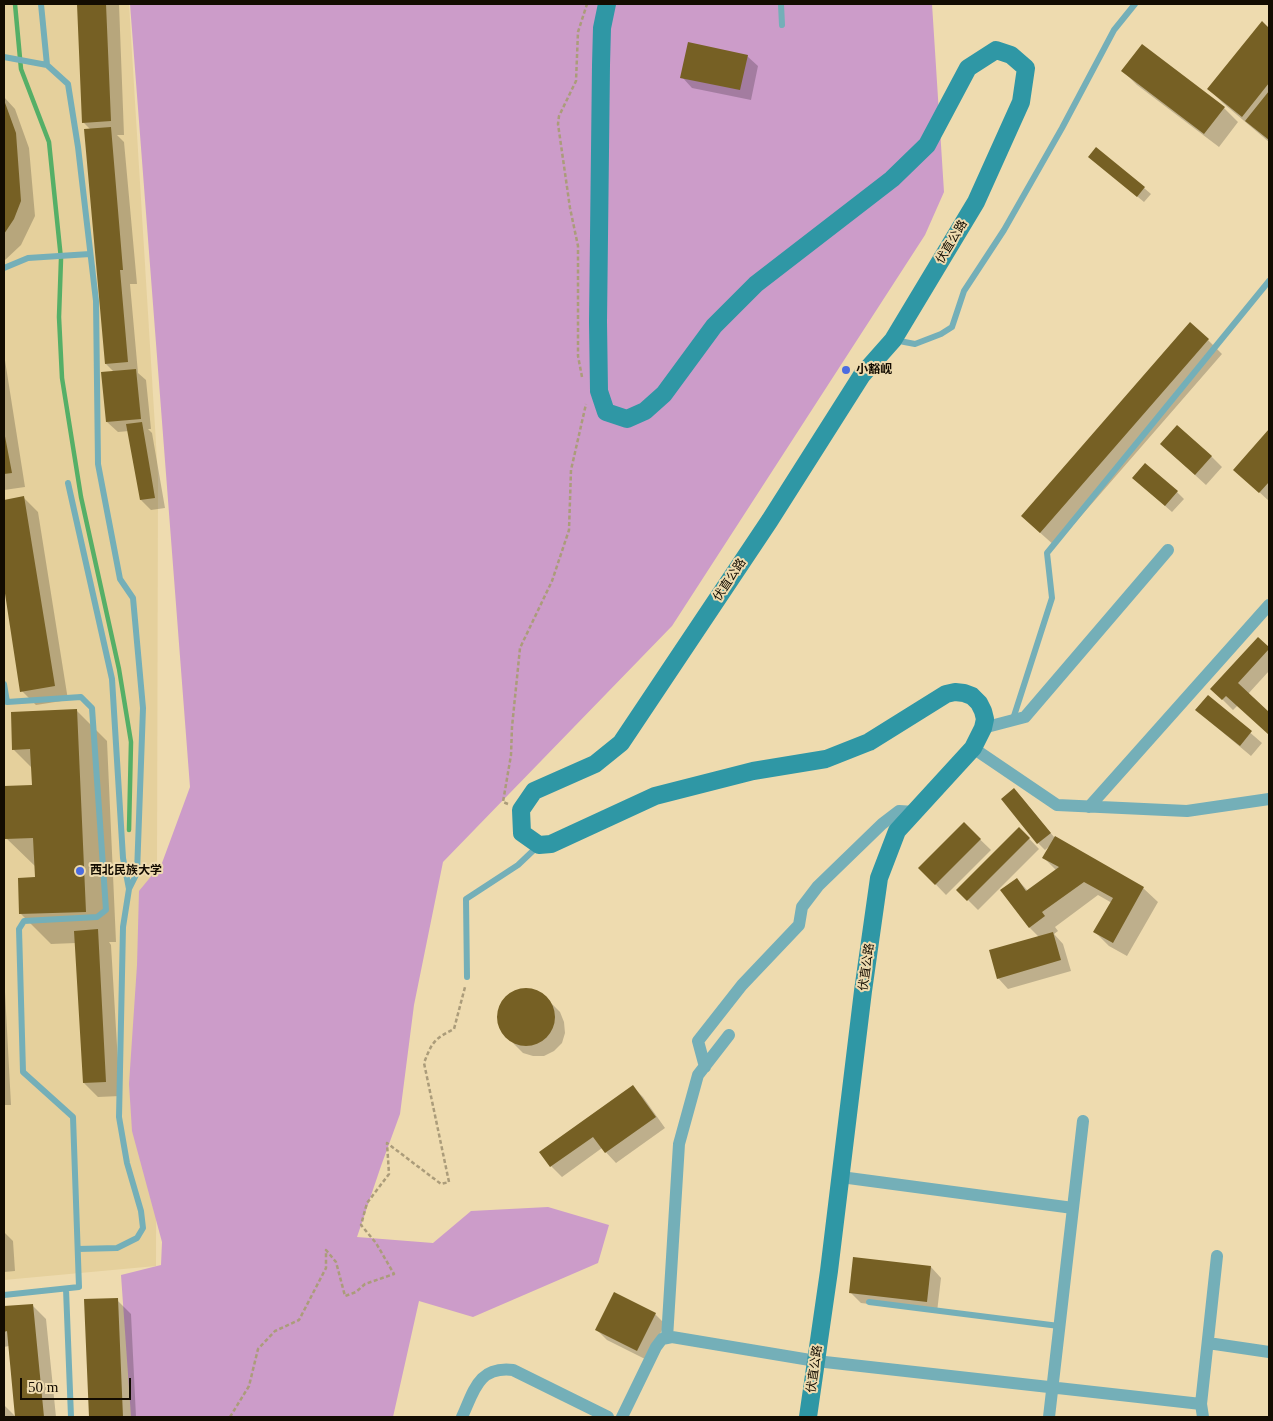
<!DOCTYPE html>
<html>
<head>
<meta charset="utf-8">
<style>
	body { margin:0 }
	#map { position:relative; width:1273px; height:1421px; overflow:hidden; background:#eedbaf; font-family:"Times New Roman",serif }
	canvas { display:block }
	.frame { position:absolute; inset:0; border:5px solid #130c01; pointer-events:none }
	.scale { position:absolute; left:20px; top:1378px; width:111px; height:22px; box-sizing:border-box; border:2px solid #130c01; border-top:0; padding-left:6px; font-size:15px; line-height:18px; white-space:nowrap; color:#130c01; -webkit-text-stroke:4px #eedbaf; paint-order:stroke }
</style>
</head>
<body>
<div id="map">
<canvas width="1273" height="1421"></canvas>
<div class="frame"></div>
<div class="scale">50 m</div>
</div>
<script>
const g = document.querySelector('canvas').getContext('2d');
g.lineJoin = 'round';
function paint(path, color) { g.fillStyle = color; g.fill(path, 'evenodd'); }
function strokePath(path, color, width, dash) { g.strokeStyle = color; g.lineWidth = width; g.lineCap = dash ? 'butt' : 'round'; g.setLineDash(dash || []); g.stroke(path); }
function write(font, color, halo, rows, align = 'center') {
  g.font = font + ' "Times New Roman","Noto Sans SC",serif'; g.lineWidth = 4; g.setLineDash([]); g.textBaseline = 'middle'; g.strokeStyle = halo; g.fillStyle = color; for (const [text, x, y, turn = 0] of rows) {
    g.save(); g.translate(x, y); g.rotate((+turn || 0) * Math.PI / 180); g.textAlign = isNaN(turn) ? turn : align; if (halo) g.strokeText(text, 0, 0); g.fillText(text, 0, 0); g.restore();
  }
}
const built = new Path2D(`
	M4 4H129L158 476 156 1266 4 1280Z`);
const green = new Path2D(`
	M130 4H932L944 192 925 235 672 626 443 862 414 1005 400 1114 381 1166 357 1237 433 1243 471 1211 548 1207 609 1225 598 1263 473 1317 419 1301 393 1417H131L121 1275 161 1265 162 1242 132 1131 129 1084 137 965 139 891 162 863 190 787Z`);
const shadow = new Path2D(`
	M79 4H119L124 135H117L124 142 137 284H130L138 373 146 380 151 429H148L152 433 165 508 151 510 141 500 129 431 118 432 107 422 114 372 106 364 91 130 83 122Z
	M1262 23 1269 29V142L1223 103 1209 89Z
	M747 56 758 66 751 100 692 88 682 77Z
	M1123 71 1224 108 1238 122 1219 147 1137 85Z
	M4 97 15 109 29 148 35 216 21 245 4 261Z
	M1090 157 1144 188 1151 194 1144 202Z
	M1208 340 1222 354 1055 546 1037 530Z
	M4 354 25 487 4 490Z
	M1269 431V501L1235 470Z
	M1161 444 1211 456 1222 467 1206 485Z
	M1140 484 1177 492 1184 499 1172 512Z
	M24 498 38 512 68 700 36 705 22 691 4 579V501Z
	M1258 638 1269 648V671L1248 694 1269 714V734L1238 705 1233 710 1222 699Z
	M1208 696 1262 743 1251 756 1208 720Z
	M76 710 107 741 116 942H109L111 945 120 1096 98 1097 84 1083 76 943 51 944 21 914 36 878V867L6 838 33 786 32 768 13 749Z
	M1021 797 1054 837 1143 888 1158 902 1127 956 1109 946 1095 932 1112 903 1098 895 1055 927 1058 931 1054 934 1063 944 1071 971 1008 989 998 978 1039 937 1030 928 1017 879 1028 891 1056 870 1044 858 1052 844 1045 850 1038 843Z
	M964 824 991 850 946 895 920 868Z
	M1019 828 1039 849 978 910 958 890Z
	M4 990 5 992 11 1105H4Z
	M519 990H530L541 993 560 1012 564 1022 565 1033 562 1043 554 1051 544 1056H533L523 1053 504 1034 499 1024 498 1013 502 1003 510 995Z
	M633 1087 643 1097 665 1128 616 1163 602 1148 562 1177 551 1166 541 1152Z
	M4 1232 13 1241 15 1271 4 1272Z
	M854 1258 931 1267 941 1278 937 1312 861 1303 850 1292Z
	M117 1300 131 1314 136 1417H90L85 1301Z
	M32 1305 46 1319 56 1417H16L9 1346 4 1347V1307Z
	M655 1314 665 1324 647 1360 607 1340 597 1330Z
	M4 1405 16 1417H4Z`);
const stream = new Path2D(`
	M15 4 21 69 49 142 61 259 59 317 62 378 81 497 119 669 131 742 129 830`);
const building = new Path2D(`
	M77 4H106L111 121 82 123Z
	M1262 21 1269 28V83L1242 117 1207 89Z
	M688 42 748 55 740 90 680 78Z
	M1142 44 1225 107 1204 134 1121 71Z
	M1269 91V140L1245 121Z
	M4 100 16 133 21 201 14 219 4 234Z
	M111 127 123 270H120L128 362 105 364 84 129Z
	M1096 147 1145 187 1137 197 1088 157Z
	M1190 322 1209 339 1040 533 1021 516Z
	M136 369 141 419 106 422 101 372Z
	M142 422 155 498 140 500 126 424Z
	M1177 425 1212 456 1195 475 1160 444Z
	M1269 429V482L1259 493 1233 470Z
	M4 431 12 473 4 474Z
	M1145 463 1178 491 1165 506 1132 478Z
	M24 496 55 686 20 692 4 587V500Z
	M1258 637 1269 647V649L1238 683 1269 712V735L1226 696 1222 700 1210 689Z
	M1208 695 1252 731 1240 746 1195 710Z
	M77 709 86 912 19 914 18 878 35 877 33 838 5 839 4 786 32 785 30 749 12 750 11 712Z
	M1014 788 1051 833 1037 844 1001 799Z
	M964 822 981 839 935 885 918 868Z
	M1019 827 1030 838 967 901 956 890Z
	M1055 836 1144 887 1113 943 1093 932 1113 898 1084 882 1042 912 1045 916 1029 928 1000 890 1017 878 1026 891 1059 867 1042 858Z
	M98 929 106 1082 83 1083 74 931Z
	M1053 932 1061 960 997 979 989 950Z
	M497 1017a29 29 0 1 1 58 0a29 29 0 1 1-58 0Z
	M633 1085 656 1117 605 1153 593 1137 550 1167 539 1152Z
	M853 1257 931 1266 927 1302 849 1293Z
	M614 1292 656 1313 637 1351 595 1330Z
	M118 1298 123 1417H89L84 1299Z
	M33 1304 44 1417H15L7 1331 4 1332V1306Z`);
const path = new Path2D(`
	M582 377 578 356V246L570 208 558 124 559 116 576 81 578 32 587 4
	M508 804 503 802 511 755 512 727 520 648 552 581 569 530 571 470 586 404
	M230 1417 249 1386 258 1349 275 1331 299 1320 326 1268V1250L336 1262 345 1296 356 1292 365 1284 394 1274 376 1243 361 1225 367 1203 389 1174 387 1143 441 1184 449 1182 424 1063C432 1042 434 1039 454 1029L465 987`);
const service = new Path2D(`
	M781 4 782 25
	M4 57 47 65 41 4
	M47 65 68 84 78 147 96 301 98 464 120 579 133 598 143 708 137 873 129 889
	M4 268 28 258 90 254
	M894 340 915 344 941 334 952 327 964 291 1004 230 1062 128 1114 30 1135 4
	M68 483 112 679 123 858 129 889 123 927 119 1117 127 1163 141 1211 143 1228 137 1238 117 1248 78 1249
	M4 684 7 702 81 697 92 708 106 910 97 917 24 921 19 929 23 1072 73 1117 79 1287 4 1295
	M1013 719 1052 598 1047 553 1269 281
	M467 977 466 899 518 865 538 846
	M66 1289 71 1417
	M869 1302 1059 1326`);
const minor = new Path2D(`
	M983 728 1025 717 1168 550
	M973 748 1057 805 1187 811 1269 799
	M1089 807 1269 605
	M705 1067 698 1041 742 985 799 925 802 907 818 886 882 824 899 811 915 812
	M841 1177 1073 1208
	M667 1338 679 1144 698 1075 729 1035
	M1208 1343 1269 1352
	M1201 1404 1203 1417
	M462 1417C474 1391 478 1366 513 1370L608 1417
	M622 1417 656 1347 662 1339 672 1337 816 1361 1201 1404 1217 1256
	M1049 1417 1083 1121`);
const secondary = new Path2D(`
	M607 4 602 28 601 65 598 322 599 391 606 412 627 419 645 411 664 394 714 326 756 284 892 179 927 145 968 68 996 50 1011 55 1026 68 1021 102 976 202 893 340 862 375 770 520 621 743 595 764 534 791 521 810 522 833 539 845 551 844 655 796 753 771 826 759 869 742 946 694 955 692 964 693 972 696 979 703 983 711 985 719 983 728 973 748 897 831 879 878 863 991 829 1271 808 1417`);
const markers = [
	[846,370,5,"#4b6ce0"],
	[80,871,5,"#4b6ce0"]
];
const streetNames = [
	["伏直公路",952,242,-59],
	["伏直公路",730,580,-56],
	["伏直公路",867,967,-82],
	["伏直公路",815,1369,-82]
];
const poiNames = [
	["小豁岘",856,370],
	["西北民族大学",90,871]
];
paint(built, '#e5d09c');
paint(green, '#cc9cc9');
paint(shadow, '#0003');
strokePath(stream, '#55af67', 4.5);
paint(building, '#766024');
strokePath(path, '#ab9c7a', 2.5, [4, 2.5]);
strokePath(service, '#74afb8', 6);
strokePath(minor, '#74afb8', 12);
strokePath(secondary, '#2f97a5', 18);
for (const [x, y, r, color] of markers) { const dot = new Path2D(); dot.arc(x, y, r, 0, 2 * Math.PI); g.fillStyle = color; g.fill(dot); strokePath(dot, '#eedbaf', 2); }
write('12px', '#130c01', '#eedbaf', streetNames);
write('bold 12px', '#130c01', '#eedbaf', poiNames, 'left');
</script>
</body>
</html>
